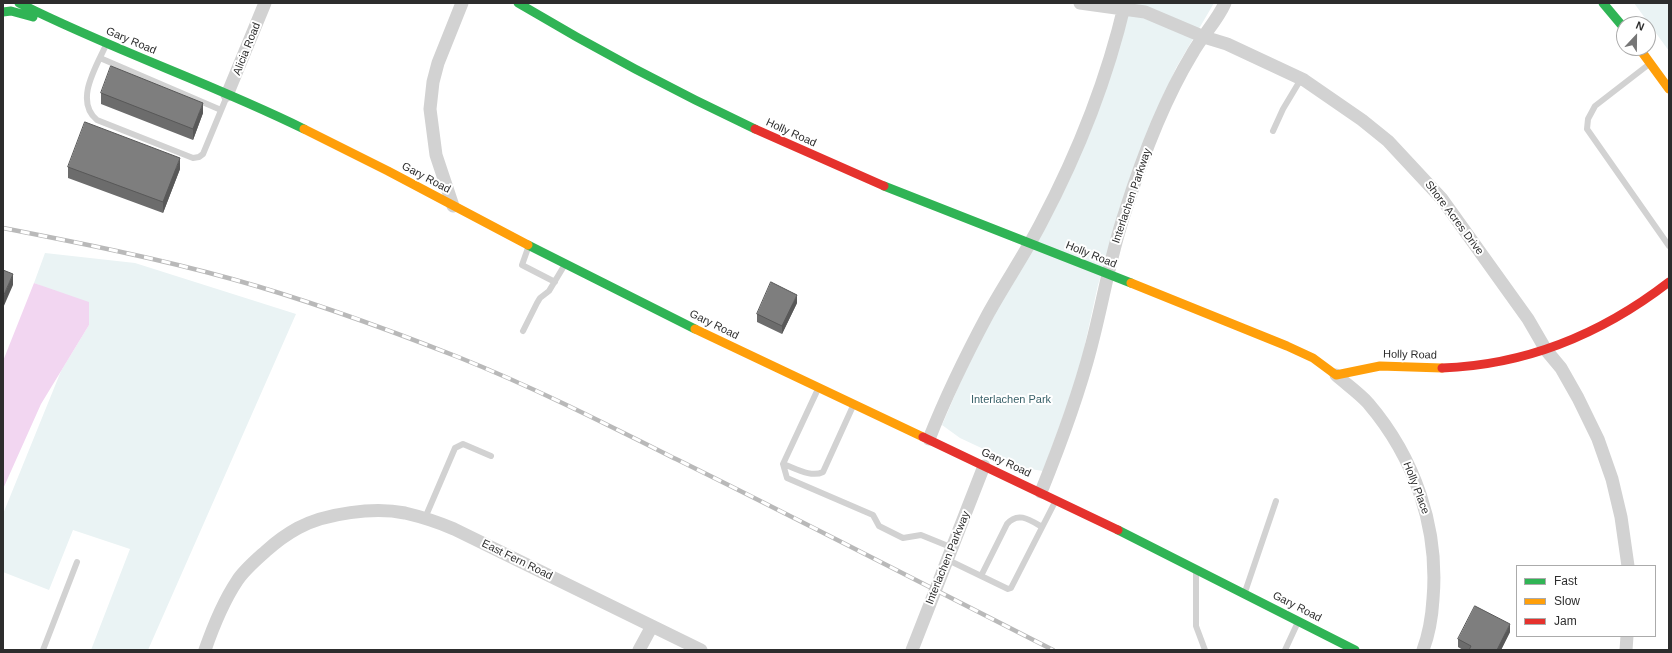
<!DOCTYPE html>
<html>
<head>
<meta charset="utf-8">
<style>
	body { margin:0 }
	#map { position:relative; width:1672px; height:653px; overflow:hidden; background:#fff; font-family:Arial,sans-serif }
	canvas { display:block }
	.frame { position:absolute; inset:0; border:4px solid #2d2d2d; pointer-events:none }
	.legend { position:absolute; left:1516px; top:565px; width:140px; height:72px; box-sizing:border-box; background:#fff; border:1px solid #ababab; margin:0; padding:5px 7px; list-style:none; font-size:12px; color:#2d2d2d }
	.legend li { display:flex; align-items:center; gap:8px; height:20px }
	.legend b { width:20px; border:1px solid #ababab }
	.north { position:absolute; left:1616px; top:16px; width:40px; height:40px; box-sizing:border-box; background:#fff; border:1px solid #ababab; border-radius:50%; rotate:22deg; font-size:11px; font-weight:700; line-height:16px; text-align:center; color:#2d2d2d }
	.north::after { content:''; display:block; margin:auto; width:14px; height:18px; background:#767676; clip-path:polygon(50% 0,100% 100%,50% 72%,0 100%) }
</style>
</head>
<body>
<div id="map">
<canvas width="1672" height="653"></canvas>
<div class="frame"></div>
<ul class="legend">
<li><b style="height:5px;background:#30b455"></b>Fast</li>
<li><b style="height:5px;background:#ff9f0a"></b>Slow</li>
<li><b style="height:5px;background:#e5322d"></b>Jam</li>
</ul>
<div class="north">N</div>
</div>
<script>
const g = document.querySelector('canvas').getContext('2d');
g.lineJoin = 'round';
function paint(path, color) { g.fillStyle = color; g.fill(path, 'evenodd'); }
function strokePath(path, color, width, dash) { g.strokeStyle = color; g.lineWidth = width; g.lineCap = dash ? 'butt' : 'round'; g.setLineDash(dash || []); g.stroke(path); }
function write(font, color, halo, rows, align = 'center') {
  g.font = font + ' Arial,sans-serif'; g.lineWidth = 4; g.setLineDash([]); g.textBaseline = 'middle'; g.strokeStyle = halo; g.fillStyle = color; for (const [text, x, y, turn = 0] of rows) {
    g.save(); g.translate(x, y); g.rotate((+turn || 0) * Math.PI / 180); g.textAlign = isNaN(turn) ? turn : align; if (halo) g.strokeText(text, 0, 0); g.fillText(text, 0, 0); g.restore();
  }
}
const green = new Path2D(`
	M1128 3H1214L1176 68 1140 153 1098 285 1078 376 1043 471 1024 468 960 438 942 425 976 346 1046 223Z
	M1634 3H1669V51Z
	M45 253 135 263 296 314 148 650H91L130 549 73 530 49 590 3 572V514L61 371 89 325 57 292 34 283Z`);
const water = new Path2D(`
	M34 283 89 302V325L41 404 3 489V361Z`);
const lane = new Path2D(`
	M106 45C96 67 74 101 97 120L193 158 199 157 203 154 227 96
	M100 58 221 110
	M1648 65 1595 106 1588 119 1587 129 1669 246
	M1273 131 1283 109 1301 79
	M528 248 522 265 555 282
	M523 331 537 303 540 298 549 291 564 266
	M818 389 783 464 787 478 873 515 879 526 903 538 921 535 953 548
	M783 464C795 468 811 478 823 472L853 406
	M425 518 455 448 463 444 491 456
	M948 560 1008 589 1011 588 1055 502
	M1196 573V626L1205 650
	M981 576 1007 524C1018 511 1030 520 1042 527
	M1245 592 1276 501
	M43 650 77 562
	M1285 650 1298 622`);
const street = new Path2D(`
	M1080 3 1145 12 1204 37 1227 44 1304 80 1362 120 1388 141 1442 199 1528 319 1546 350 1561 368 1578 398 1598 439 1612 479 1621 517 1628 566
	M227 95 265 3
	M453 206 436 155 430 109 433 82 438 63 462 3
	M1336 375C1346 384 1359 393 1368 403 1415 458 1439 528 1433 599 1432 616 1429 634 1423 650
	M929 439C946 396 966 355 988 314 1005 283 1025 254 1041 223 1078 153 1107 80 1125 3
	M1041 492C1060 445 1078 397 1091 347 1103 302 1110 256 1125 212 1142 158 1163 102 1192 54 1202 36 1217 21 1225 3
	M205 650C213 627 223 602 237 581 244 570 256 560 266 551 276 542 287 534 298 528 326 513 374 507 405 513 422 517 438 522 454 529L701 650
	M639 650 652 626
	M912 650 984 466
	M1626 650 1627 636`);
const fast = new Path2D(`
	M19 3C112 50 211 83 304 129
	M518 3C595 49 674 91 755 129
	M1603 3 1624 28
	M3 12 11 11 33 17
	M884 186 1131 283
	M528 245 695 329
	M1118 530 1355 650`);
const slow = new Path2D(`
	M1639 48 1669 89
	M304 129 388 171 528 245
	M1131 283 1287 346 1313 358 1336 375 1380 366 1442 368
	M695 329 923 437`);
const jam = new Path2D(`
	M755 129 884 186
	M1442 368C1526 365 1603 333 1669 282
	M923 437 1118 530`);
const rail = new Path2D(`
	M3 228C80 243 156 258 232 279 308 300 384 328 458 357 533 387 604 423 676 459 802 521 927 586 1053 650`);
const wall = new Path2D(`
	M101 93 203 113 193 140 101 104Z
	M68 167 180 169 163 213 68 178Z
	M797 303 782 334 757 322V314Z
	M1510 632 1501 650H1463L1458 647V639Z`);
const shadedWall = new Path2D(`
	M203 103V113L193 140V129Z
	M180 158V169L163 213V202Z
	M13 274V285L3 308V297Z
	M797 295V303L782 334V326Z
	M1510 624V632L1501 650H1497Z`);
const building = new Path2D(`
	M111 66 203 103 193 129 101 93Z
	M85 122 180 158 163 202 68 167Z
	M3 270 13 274 3 297Z
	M771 282 797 295 782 326 757 314Z
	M1475 606 1510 624 1497 650H1469L1471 646 1458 639Z`);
const streetNames = [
	["Gary Road",131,41,23],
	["Alicia Road",247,49,-68],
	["Holly Road",791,133,24],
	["Gary Road",426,178,28],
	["Interlachen Parkway",1132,196,-71],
	["Shore Acres Drive",1454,218,53],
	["Holly Road",1091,255,22],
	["Gary Road",714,325,26],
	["Holly Road",1410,355,1],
	["Gary Road",1006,463,25],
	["Holly Place",1416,488,69],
	["Interlachen Parkway",948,558,-68],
	["East Fern Road",517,560,26],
	["Gary Road",1297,607,27]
];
const parkNames = [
	["Interlachen Park",1011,400]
];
paint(green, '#eaf3f4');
paint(water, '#f2d6f1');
strokePath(lane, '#d2d2d2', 6);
strokePath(street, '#d2d2d2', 13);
strokePath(fast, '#30b455', 9);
strokePath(slow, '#ff9f0a', 9);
strokePath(jam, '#e5322d', 9);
strokePath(rail, '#b9b9b9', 4.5);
strokePath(rail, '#fff', 3, [9]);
paint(wall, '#6c6c6c');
paint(shadedWall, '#585858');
paint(building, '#7e7e7e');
strokePath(building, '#585858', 1);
write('11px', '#2d2d2d', '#fff', streetNames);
write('11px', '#396169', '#fff', parkNames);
</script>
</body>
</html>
